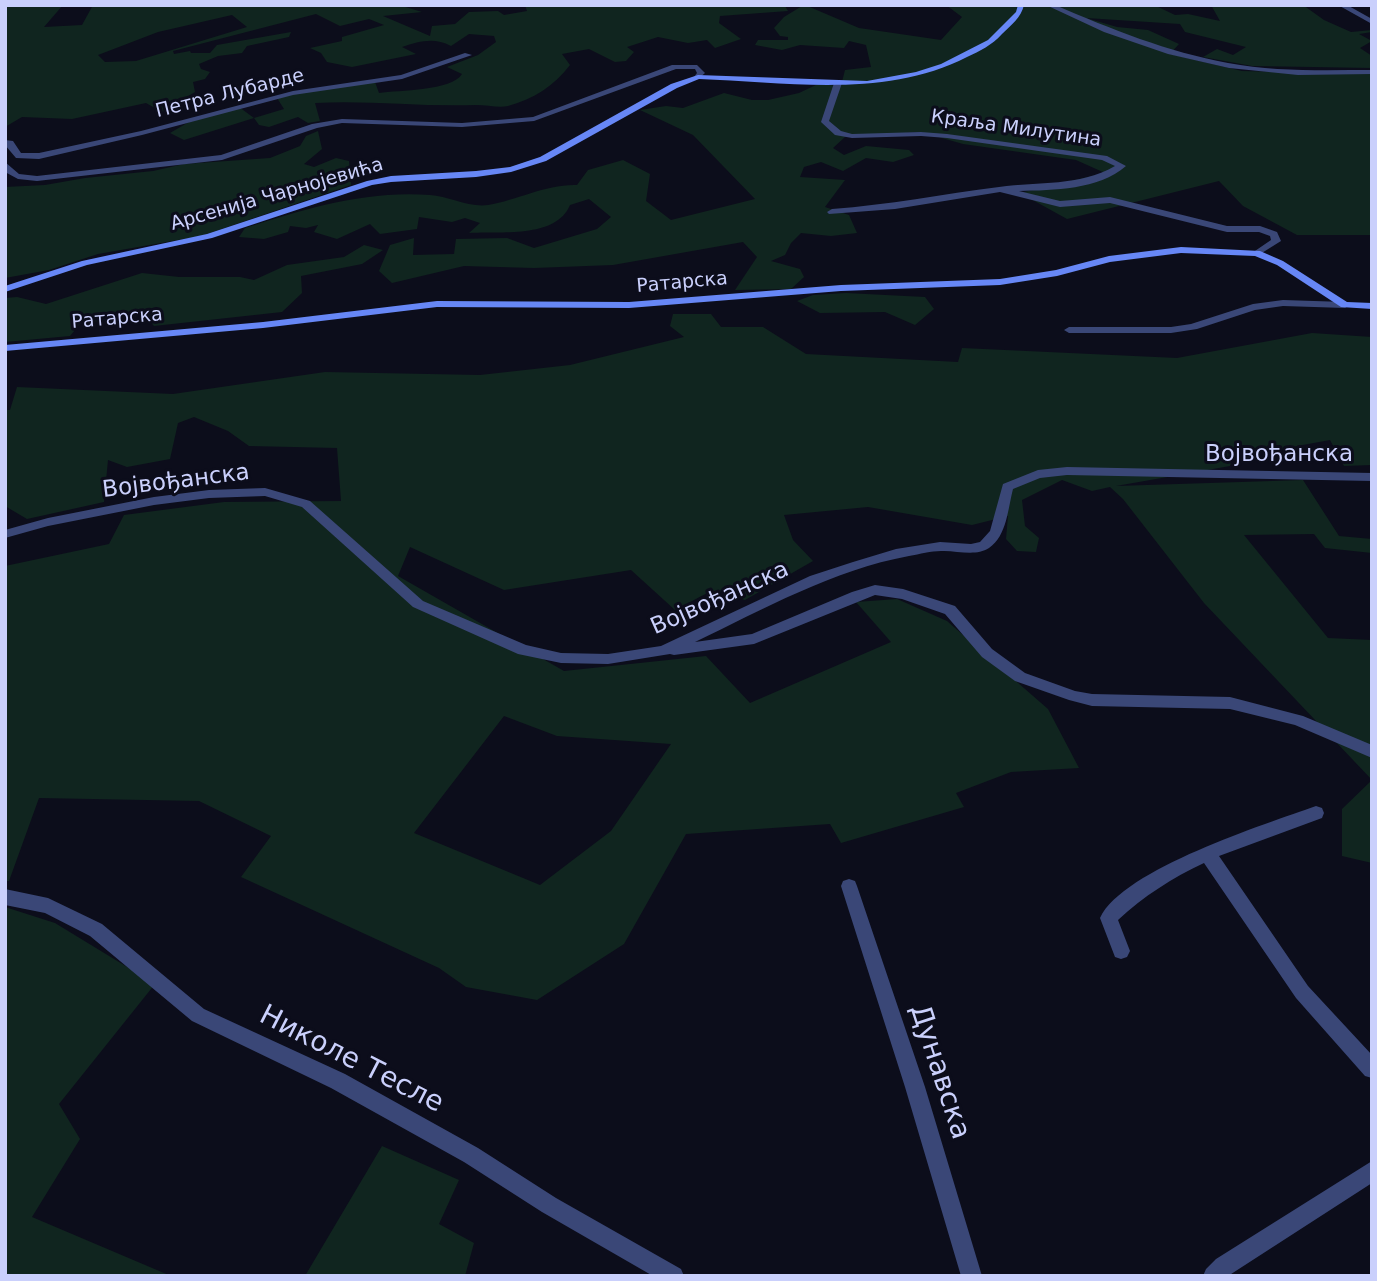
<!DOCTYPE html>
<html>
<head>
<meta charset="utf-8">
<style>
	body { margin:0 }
	#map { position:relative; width:1377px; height:1281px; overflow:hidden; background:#0c0d1b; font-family:"DejaVu Sans",sans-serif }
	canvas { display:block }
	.frame { position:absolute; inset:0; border:7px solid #cad0fc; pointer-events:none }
</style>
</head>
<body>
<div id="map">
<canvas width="1377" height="1281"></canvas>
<div class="frame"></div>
</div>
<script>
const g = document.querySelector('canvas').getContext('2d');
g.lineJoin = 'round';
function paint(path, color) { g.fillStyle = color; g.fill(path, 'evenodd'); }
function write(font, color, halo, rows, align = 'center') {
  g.font = font + ' "DejaVu Sans",sans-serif'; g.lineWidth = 6; g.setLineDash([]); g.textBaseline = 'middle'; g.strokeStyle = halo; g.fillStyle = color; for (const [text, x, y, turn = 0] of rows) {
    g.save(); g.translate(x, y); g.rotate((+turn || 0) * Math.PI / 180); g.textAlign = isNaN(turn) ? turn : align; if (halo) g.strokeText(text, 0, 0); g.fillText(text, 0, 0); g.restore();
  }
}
const green = new Path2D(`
	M5 5H63L44 27 82 25 93 5H399L422 12 383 16 430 36 432 26 455 24 469 12 498 11 504 15 527 11 525 5H788L785 6 788 11 720 16 719 23 741 39 715 48 707 40 688 43 658 37 627 47 634 52 626 61 615 62 589 49 562 54 570 65C554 86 534 99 508 106 499 108 487 105 476 105 422 107 369 100 315 103L320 121 308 123 298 117 269 127 259 125 254 118 184 140 170 133 194 119 239 107 254 118 284 109 277 98 305 91 375 82 379 93C399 90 452 91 462 74L447 67 478 55 496 42 494 36 469 34 451 46C434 37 420 41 402 47L416 54 352 67 327 62 321 53 310 48 342 41V37L384 25 369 19 340 26 316 14 173 51 174 54 190 51 191 53H210L217 45 291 32 289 37 247 46 242 53 218 56 199 64 201 69 210 72 205 79 193 82 195 92 185 98 190 101 162 112 146 103 72 119 22 117 5 127ZM232 15 247 27 136 61 105 62 98 55 158 32Z
	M796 5H805L859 28 941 40 962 17 946 5H1154L1175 15 1188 14 1220 21 1211 5H1303L1324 20 1351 32 1372 30V32L1359 34 1372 41 1360 48 1372 56V68L1252 66 1203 57 1217 49 1233 55 1246 47 1185 32 1180 24 1086 18 1117 27 1148 30 1179 44 1170 54 1242 71 1372 74V235H1297L1243 206 1219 181 1067 219 1020 193 1105 173 1076 160 963 144 921 132 845 137 833 148 844 155 866 146 909 150 914 155 893 162 866 158 843 171 821 162 804 167 800 177 845 180 825 207 849 215 857 233 831 236 801 233 791 243 785 255 771 261 800 269 804 277 791 289 735 290 757 257 743 242 613 265 534 268 464 266 392 283 379 271 390 245 414 238 413 255 454 254 456 239 507 238 534 248 597 229 611 217 589 199 570 205C556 239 499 231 469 233L480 223 465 218 452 222 419 217 417 229 380 234 370 224 337 239 314 232 318 225 306 228 290 226 288 232 264 239 239 237 245 228C304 209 366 190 430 195 448 196 470 208 488 205 518 200 546 184 577 185L588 170 623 160 650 174 646 201 671 220 755 199 693 135 640 110 666 106 683 108 724 93 752 100H768L799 93 818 84 841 86 845 70 871 67 866 45 849 41 844 48 800 45 782 50 755 45 758 40H788V37L780 36 774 28 784 17 802 6Z
	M318 131 322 149 304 164 314 167 336 158 349 161 351 185 201 236 98 254 49 270 5 278V187L45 185 85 178 153 171 184 164 270 158 300 146 306 136Z
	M364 245 383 250 362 264 301 276 302 293 282 312 154 326 145 315 80 324 70 336 5 342V298L17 297 46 304 142 273 179 277H240L254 280 287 265 344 257Z
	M846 293 925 297 934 309 915 325 885 312 820 313 797 301 813 295Z
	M673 314H711L721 327H763L806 354 958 362 962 348 1177 358 1312 333 1372 337V465L1344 466 1330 440 1232 458 1230 466 1116 486 1303 480 1339 536 1372 539V553L1325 548 1314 534 1244 535 1328 638 1372 640V780L1204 603 1123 499 1110 487 1092 491 1062 480 1022 500 1025 526 1039 538 1036 552 1017 551 1006 539 1008 516 972 525 868 507 784 515 793 540 813 561 745 600 711 591 675 610 631 570 504 590 410 547 398 576 564 671 706 656 750 703 891 642 856 602 897 599 947 621 1048 709 1079 768 1011 772 956 793 964 807 841 843 830 824 686 834 624 944 537 1000 466 987 439 968 241 877 271 836 199 801 39 798 9 881H5V566L109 544 124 515 224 502 341 501 337 448 249 446 228 431 194 417 178 423 170 459 127 467 108 460 104 502 27 519 5 506V410H10L17 387 173 394 325 372 480 375 570 365 684 337 670 326ZM504 716 557 736 671 744 611 831 540 885 414 833Z
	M1372 780V863L1342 856V809Z
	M5 907 55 923 155 984 59 1104 80 1139 32 1217 171 1276H5Z
	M382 1146 459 1180 439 1224 474 1243 465 1276H305Z`);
const street = new Path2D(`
	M1046 5H1055C1111 29 1168 52 1228 63 1275 72 1324 70 1372 70V74L1298 75 1229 68 1168 54 1104 32Z
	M1338 5H1347L1372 19V24Z
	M465 53 472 55 402 79 293 95 142 135 39 159 16 158 5 145V140L13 141 21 153H39L141 131 293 91 401 75Z
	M672 65H697L705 73 698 79 694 77 697 73 695 69H676L534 121 462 127 342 123 317 128 222 160 37 181 18 179 5 172V162L19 174 37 176 221 155 312 124 342 119 462 123 533 117Z
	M838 81 842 83 829 121 841 131 852 134 921 132 947 134 1107 156 1126 166C1098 190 1054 190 1019 191L1060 201 1110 197 1227 226H1260L1277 232 1281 241 1257 256 1252 253 1271 240 1270 236 1259 232H1227L1110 203 1060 207 1000 192 895 209 829 214 827 212 832 209C888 205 943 194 999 187 1040 181 1078 187 1115 166L1102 160 947 138 921 136 852 138 835 135 821 122 834 83Z
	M1283 300 1345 302 1350 305 1345 308 1283 306 1255 310 1197 329 1171 333H1069L1064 330 1069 327H1171L1191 324 1253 304Z
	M1067 467 1372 473V481L1067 475 1040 478 1013 489C1008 508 1007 536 989 548 975 557 956 550 941 551 931 551 920 554 909 556 833 570 764 609 695 642L752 634 852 592 875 585 903 589 955 606 992 649 1025 673 1075 691 1092 694 1230 697 1303 716 1372 745V758L1295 725 1230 709 1092 706 1069 700 1015 681 982 657 945 614 902 599 875 595 754 644 674 655 670 654 608 664 561 663 518 654 413 607 302 507 265 496 209 498 154 505 48 526 5 538V530L48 518 154 497 209 490 265 488 310 501 423 601 526 645 561 653 608 654 661 646 810 576 853 562 896 549 940 542 971 544 980 542 990 531 1003 484 1038 470Z
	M1316 806 1322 808 1324 813 1322 818 1219 856 1308 986 1372 1055V1078L1365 1076 1296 998 1204 863C1172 878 1144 896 1118 920L1130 951 1127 957 1121 959 1115 957 1100 918C1123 869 1266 824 1316 806Z
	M849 879 855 881 857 886 925 1087 982 1276H961L905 1087 841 886 843 881Z
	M5 889 48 898 102 924 204 1009 345 1074 478 1148 556 1198 681 1269 684 1276H653L542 1212 464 1162 331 1088 192 1021 90 936 45 913 5 905Z
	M1372 1161V1183L1228 1276H1203L1206 1269 1216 1259Z`);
const secondary = new Path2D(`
	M1018 5H1024C1021 18 1011 25 1002 34 992 45 980 51 967 57 886 99 787 82 699 79L677 88 546 161 511 172 476 177 391 182 372 185 212 238 87 265 5 292V286L82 261 207 234 367 181 391 176 476 171 510 167 540 157 671 84 698 75 867 81 916 72 941 64 988 40 1016 12Z
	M1181 247 1260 251 1283 261 1347 302 1372 303V309L1341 307 1277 265 1255 256 1181 253 1110 262 1057 276 1000 285 841 291 629 308 437 307 263 328 5 351V345L263 322 437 301 629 302 841 285 1000 279 1056 270 1109 256Z`);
const farStreetnames = [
	["Петра Лубарде",230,94,-14],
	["Краља Милутина",1016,129,8],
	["Арсенија Чарнојевића",277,195,-16],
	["Ратарска",682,283,-5],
	["Ратарска",117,319,-5]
];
const streetNames = [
	["Војвођанска",1279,455],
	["Војвођанска",176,482,-7],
	["Војвођанска",720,599,-24]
];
const nearStreetnames = [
	["Николе Тесле",351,1060,27],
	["Дунавска",939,1072,72]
];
paint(green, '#10251f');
paint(street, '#3a4777');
paint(secondary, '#6787f6');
write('19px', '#cad0fc', '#0c0d1b', farStreetnames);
write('23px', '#cad0fc', '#0c0d1b', streetNames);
write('28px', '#cad0fc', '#0c0d1b', nearStreetnames);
</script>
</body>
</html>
